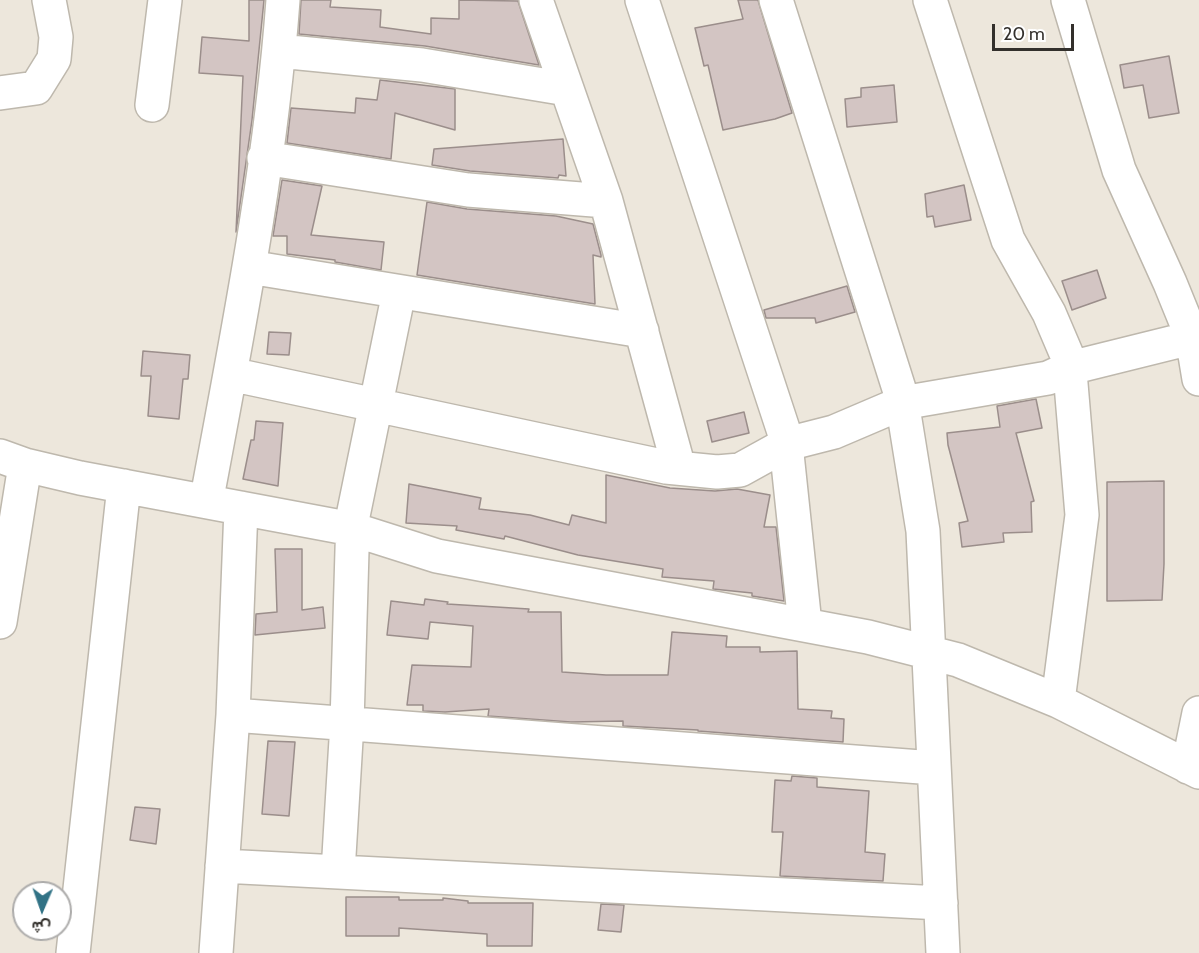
<!DOCTYPE html>
<html>
<head>
<meta charset="utf-8">
<style>
	body { margin:0 }
	#map { position:relative; width:1199px; height:953px; overflow:hidden; background:#ede7dc; font-family:Cabin,Vazirmatn,sans-serif }
	canvas { display:block }
	.north { position:absolute; left:12px; top:881px; width:60px; height:60px; box-sizing:border-box; background:#fff; border:2px solid #adacab; border-radius:50%; rotate:182deg; font-size:16px; font-weight:700; line-height:24px; text-align:center; color:#33302c }
	.north::after { content:''; display:block; margin:auto; width:21px; height:27px; background:#317285; clip-path:polygon(50% 0,100% 100%,50% 72%,0 100%) }
	.scale { position:absolute; left:992px; top:24px; width:82px; height:27px; box-sizing:border-box; border:3px solid #33302c; border-top:0; padding-left:8px; font-size:18px; line-height:21px; white-space:nowrap; color:#33302c; -webkit-text-stroke:4px #fff; paint-order:stroke }
</style>
</head>
<body>
<div id="map">
<canvas width="1199" height="953"></canvas>
<div class="north">ش</div>
<div class="scale">20 m</div>
</div>
<script>
const g = document.querySelector('canvas').getContext('2d');
g.lineJoin = 'round';
function paint(path, color) { g.fillStyle = color; g.fill(path, 'evenodd'); }
function strokePath(path, color, width, dash) { g.strokeStyle = color; g.lineWidth = width; g.lineCap = dash ? 'butt' : 'round'; g.setLineDash(dash || []); g.stroke(path); }
const building = new Path2D(`
	M249 0H264L252 120 236 232 243 76 199 73 202 37 249 41Z
	M301 0H331L330 7 381 10 380 27 431 34V18L459 19V0L518 1 539 65 425 46 299 34Z
	M738 0H758L792 113 775 119 723 130 708 65 704 66 695 28 743 19Z
	M1169 56 1179 113 1149 118 1143 85 1124 88 1120 65Z
	M380 80 455 89V130L395 113 391 159 287 143 291 108 355 113 356 98 377 100Z
	M894 85 897 122 847 127 845 99 861 97V88Z
	M563 139 566 176 559 175 558 178 470 171 432 165 434 149Z
	M282 180 322 186 311 235 384 242 381 270 335 262V260L287 254V236H273Z
	M964 185 971 220 935 227 933 216 927 217 925 194Z
	M427 202 467 209 556 216 593 224 601 255V257L593 255 595 304 417 275Z
	M1097 270 1106 298 1072 310 1062 281Z
	M847 286 855 312 816 323 815 318H766L764 310Z
	M269 332 291 333 289 355 267 354Z
	M143 351 190 355 188 379H183L179 419 148 416 151 376H141Z
	M1036 399 1042 428 1016 433 1034 501 1031 502 1032 532 1003 533 1004 542 962 547 959 523 968 521 948 445 947 433 1000 427 997 406Z
	M744 412 749 433 712 442 707 421Z
	M256 421 283 423 278 486 243 479 251 440H254Z
	M606 475 670 488 715 491 737 489 770 495 764 527H776L784 601 752 596V593L713 589 714 581 662 577 663 569 578 555 505 536 504 539 456 530 457 526 406 523 409 484 481 498 479 509 530 515 569 525 572 515 606 523Z
	M1164 481V564L1162 600 1107 601V482Z
	M275 549H302V610L323 607 325 628 255 635 256 614 277 612Z
	M425 599 448 602 447 604 529 609 528 612H561L562 672 606 675H668L672 632 727 636 726 647H760V652L797 651 798 709 832 711 831 718 844 719 843 742 698 731V730L623 726V721L571 722 488 716 489 709 445 712 423 711V705H407L412 665 471 667 473 626 430 622 428 639 387 635 391 601 424 605Z
	M268 741 295 742 289 816 262 814Z
	M792 776 817 778V787L869 791 865 852 885 854 883 881 780 876 783 832H772L775 780 791 781Z
	M135 807 160 809 156 844 130 840Z
	M346 897H399V900H443V898L468 901V903H533L532 946H487V934L399 928V936H346Z
	M601 904 624 905 621 932 598 930Z`);
const minor = new Path2D(`
	M536 0 606 201 679 468
	M642 0 785 435 804 615
	M776 0 901 395 923 531 943 953
	M930 0 1008 240 1049 313 1069 360 1082 515 1058 701
	M1068 0 1119 170 1170 283 1192 337 1199 379
	M279 51 422 65 567 89
	M0 93 36 88 54 59 56 37 49 0
	M152 105 165 0
	M264 158 468 190 606 201
	M249 267 642 331
	M230 374 666 467 717 472 740 470 787 444 834 432 902 403 1048 378 1070 368 1199 336
	M0 456 25 465 80 478 352 529 437 556 868 637 958 660 1058 701 1199 772
	M209 487C239 326 271 164 283 0
	M0 622 25 465
	M233 715 934 768
	M1188 767 1199 713
	M222 866 941 903
	M338 872 347 723 353 516 399 292
	M73 953 124 486
	M216 953 233 715 241 508`);
paint(building, '#d3c5c3');
strokePath(building, '#9b8e8b', 1.5);
strokePath(minor, '#beb8ad', 36);
strokePath(minor, '#fff', 33);
</script>
</body>
</html>
